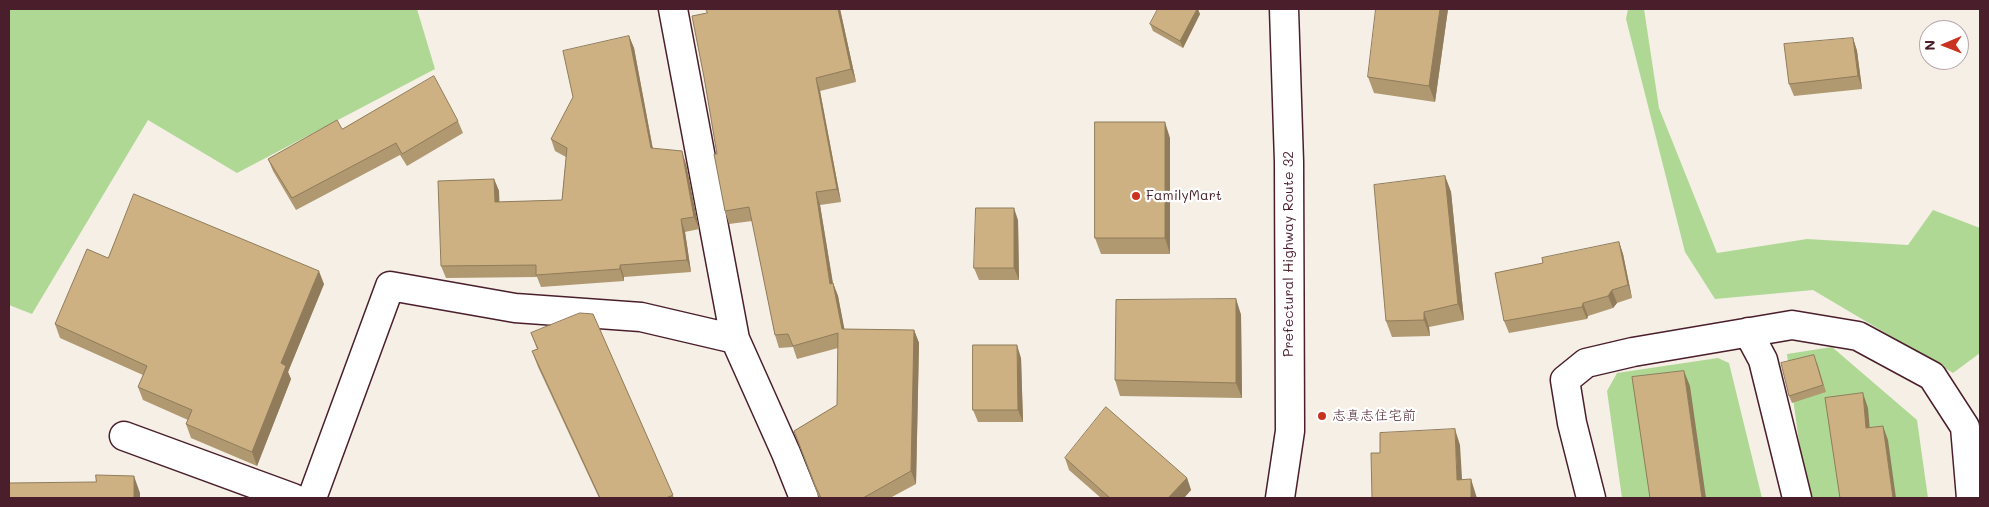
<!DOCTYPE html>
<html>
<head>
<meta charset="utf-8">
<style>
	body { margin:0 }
	#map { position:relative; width:1989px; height:507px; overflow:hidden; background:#f5efe6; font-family:Mali,sans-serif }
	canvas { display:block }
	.frame { position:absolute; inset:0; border:10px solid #4a1f2b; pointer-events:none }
	.north { position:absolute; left:1919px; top:20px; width:50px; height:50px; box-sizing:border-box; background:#fff; border:1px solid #b7a5aa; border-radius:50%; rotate:269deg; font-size:14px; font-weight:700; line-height:20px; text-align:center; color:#4a1f2b }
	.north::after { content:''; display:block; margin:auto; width:18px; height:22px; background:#c8321e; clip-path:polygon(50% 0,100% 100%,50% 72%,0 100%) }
</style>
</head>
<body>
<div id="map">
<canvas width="1989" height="507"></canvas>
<div class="frame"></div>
<div class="north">N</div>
</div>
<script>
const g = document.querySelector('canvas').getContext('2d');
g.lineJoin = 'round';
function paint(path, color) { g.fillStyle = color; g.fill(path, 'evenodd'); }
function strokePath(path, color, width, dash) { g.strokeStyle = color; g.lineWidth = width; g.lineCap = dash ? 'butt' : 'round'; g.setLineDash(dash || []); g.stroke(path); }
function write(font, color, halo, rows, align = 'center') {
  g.font = font + ' Mali,"Klee One",sans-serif'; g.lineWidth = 4.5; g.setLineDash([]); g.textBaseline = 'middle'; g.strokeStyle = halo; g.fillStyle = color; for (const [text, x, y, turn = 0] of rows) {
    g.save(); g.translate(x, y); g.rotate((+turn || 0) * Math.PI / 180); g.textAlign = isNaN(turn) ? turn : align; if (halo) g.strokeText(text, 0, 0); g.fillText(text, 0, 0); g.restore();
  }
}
const green = new Path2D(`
	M9 9H417L435 69 237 173 148 120 32 314 9 305Z
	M1628 9H1644L1659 108 1717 253 1807 239 1908 245 1933 210 1980 228V353L1953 373 1813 290 1715 299 1685 252 1626 19Z
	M1832 347 1917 420 1928 498H1810L1801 457 1787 354Z
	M1718 358 1729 363 1762 498H1622L1607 391 1617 373Z`);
const street = new Path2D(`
	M673 9 735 339 786 453 804 498
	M1748 332 1763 360 1797 498
	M124 436 293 498
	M312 498 390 286 515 308 641 317 735 339
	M1591 498 1572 423 1565 380 1586 363 1633 352 1792 325 1858 336 1932 376 1965 427 1971 498`);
const secondary = new Path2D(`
	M1280 498 1290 431 1289 162 1284 9`);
const wall = new Path2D(`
	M840 9 856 82 820 91 841 202 820 205 833 283 838 296 844 329 914 330 919 343 916 484 890 498H819L794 431 837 405 838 348 797 359 793 347 779 348 775 335 752 221 729 224 725 211 717 154Z
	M1448 9 1435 102 1374 93 1368 77Z
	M1200 14 1183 48 1153 31 1150 24Z
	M629 36 634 48 653 149 686 164 699 229 685 232 691 272 624 277V281L541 287 537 277 446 278 441 266 494 179 499 191V202L562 200 566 157 555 151 551 139Z
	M1853 38 1857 51 1862 89 1794 96 1789 84Z
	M458 121 463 133 407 166 400 155 296 210 273 171 268 159Z
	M1170 138V254H1101L1095 238Z
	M1445 176 1451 192 1464 320 1429 327 1430 336 1392 337 1386 321Z
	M1018 220 1019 280H979L974 268Z
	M1619 242 1623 254 1632 298 1617 303 1613 308 1588 316 1587 319 1509 333 1504 321 1543 263Z
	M108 258 324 284 288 372 291 379 257 466 191 438 186 424 188 420 143 400 138 387 143 375 60 338 55 324Z
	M1236 299 1241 315 1242 398 1120 396 1115 380Z
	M593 314 674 498H599L538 367 532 351 537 349 531 333Z
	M1021 358 1023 422H978L973 410Z
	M1817 362 1826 392 1792 403 1789 396Z
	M1065 458 1187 478 1191 490 1184 498H1101L1069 470Z`);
const shadedWall = new Path2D(`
	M838 9H840L856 82 851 69Z
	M1197 9H1198L1200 14 1183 48 1180 41Z
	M1440 9H1448L1435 102 1429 86Z
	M629 36 634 48 655 161 651 148Z
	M1853 38 1857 51 1862 89 1858 76Z
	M816 78 820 91 841 202 837 189Z
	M1165 122 1170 138V254L1165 238Z
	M682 151 686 164 699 229 694 217Z
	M1445 176 1451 192 1464 320 1458 304Z
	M494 179 499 191 500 215 495 202Z
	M816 192 820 205 835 297 830 284Z
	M1014 208 1018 220 1019 280 1014 268Z
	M681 219 685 232 691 272 687 260Z
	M1619 242 1623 254 1632 298 1628 285Z
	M620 265 624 277V281L620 269Z
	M319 271 324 284 288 372 291 379 257 466 252 452 281 363Z
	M833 283 838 296 847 342 842 329Z
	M1612 290 1617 303 1613 308 1608 296Z
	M1236 299 1241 315 1242 398 1236 383Z
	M1583 303 1588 316 1587 319 1582 307Z
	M1424 312 1429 327 1430 336 1424 320Z
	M914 330 919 343 916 484 911 471Z
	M1017 345 1021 358 1023 422 1018 410Z
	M1684 371 1690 386 1706 498H1702Z
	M1863 393 1868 408 1871 443 1866 428Z
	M1883 426 1888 440 1896 498H1893Z
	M1455 429 1460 445 1463 495 1457 480Z
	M134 476 140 493V498H134Z
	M1187 478 1191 490 1184 498H1168Z
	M1471 479 1476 495 1477 498H1471Z`);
const building = new Path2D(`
	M706 9H838L851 69 816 78 837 189 816 192 830 284 833 283 842 329 914 330 911 471 863 498H821L815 485 794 431 837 405 838 333 793 346 788 334 775 335 749 207 725 211 714 154H717L704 77 692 16 707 13Z
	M1158 9H1197L1180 41 1150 24Z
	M1376 9H1440L1429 86 1368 77Z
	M629 36 651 148 682 151 694 217 681 219 687 260 620 265V269L536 275V265L441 266 438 181 494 179 495 202 562 200 567 148 551 139 573 97 563 51Z
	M1853 38 1858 76 1789 84 1784 44Z
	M434 76 458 121 402 154 396 143 292 198 268 159 337 120 342 129Z
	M1095 122H1165V238H1095Z
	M1445 176 1458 304 1424 312V320L1386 321 1374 185Z
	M134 194 319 271 281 363 286 366 252 452 186 424 192 410 138 387 147 366 55 324 87 249 108 258Z
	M976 208H1014V268H974Z
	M1619 242 1628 285 1612 290 1608 296 1583 303 1582 307 1504 321 1495 273 1543 263 1542 258Z
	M1236 299V383L1115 380 1116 300Z
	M580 313 593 314 673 495 666 498H600L532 351 538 349 531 333Z
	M973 345H1017L1018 410H973Z
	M1814 355 1823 385 1789 396 1781 363Z
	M1684 371 1702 498H1650L1632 377Z
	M1863 393 1866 428 1883 426 1893 498H1840L1825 398Z
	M1106 407 1187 478 1168 498H1110L1065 458Z
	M1455 429 1457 480 1471 479V498H1372L1371 453H1380V433Z
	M96 475 134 476V498H9V483L96 482Z`);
const markers = [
	[1136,196,5,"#c8321e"],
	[1322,416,5,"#c8321e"]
];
const poiNames = [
	["FamilyMart",1146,196],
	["志真志住宅前",1332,416]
];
const streetNames = [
	["Prefectural Highway Route 32",1289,254,-90]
];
paint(green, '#afd895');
strokePath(street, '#4a1f2b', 31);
strokePath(secondary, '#4a1f2b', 31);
strokePath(street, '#fff', 28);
strokePath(secondary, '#fff', 28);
paint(wall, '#b09870');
paint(shadedWall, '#907c5b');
paint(building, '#cdb182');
strokePath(building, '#907c5b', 1);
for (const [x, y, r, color] of markers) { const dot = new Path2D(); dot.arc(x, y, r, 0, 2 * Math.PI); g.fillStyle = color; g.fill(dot); strokePath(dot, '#fff', 2); }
write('14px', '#4a1f2b', '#fff', poiNames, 'left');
write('14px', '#4a1f2b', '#fff', streetNames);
</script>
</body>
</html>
